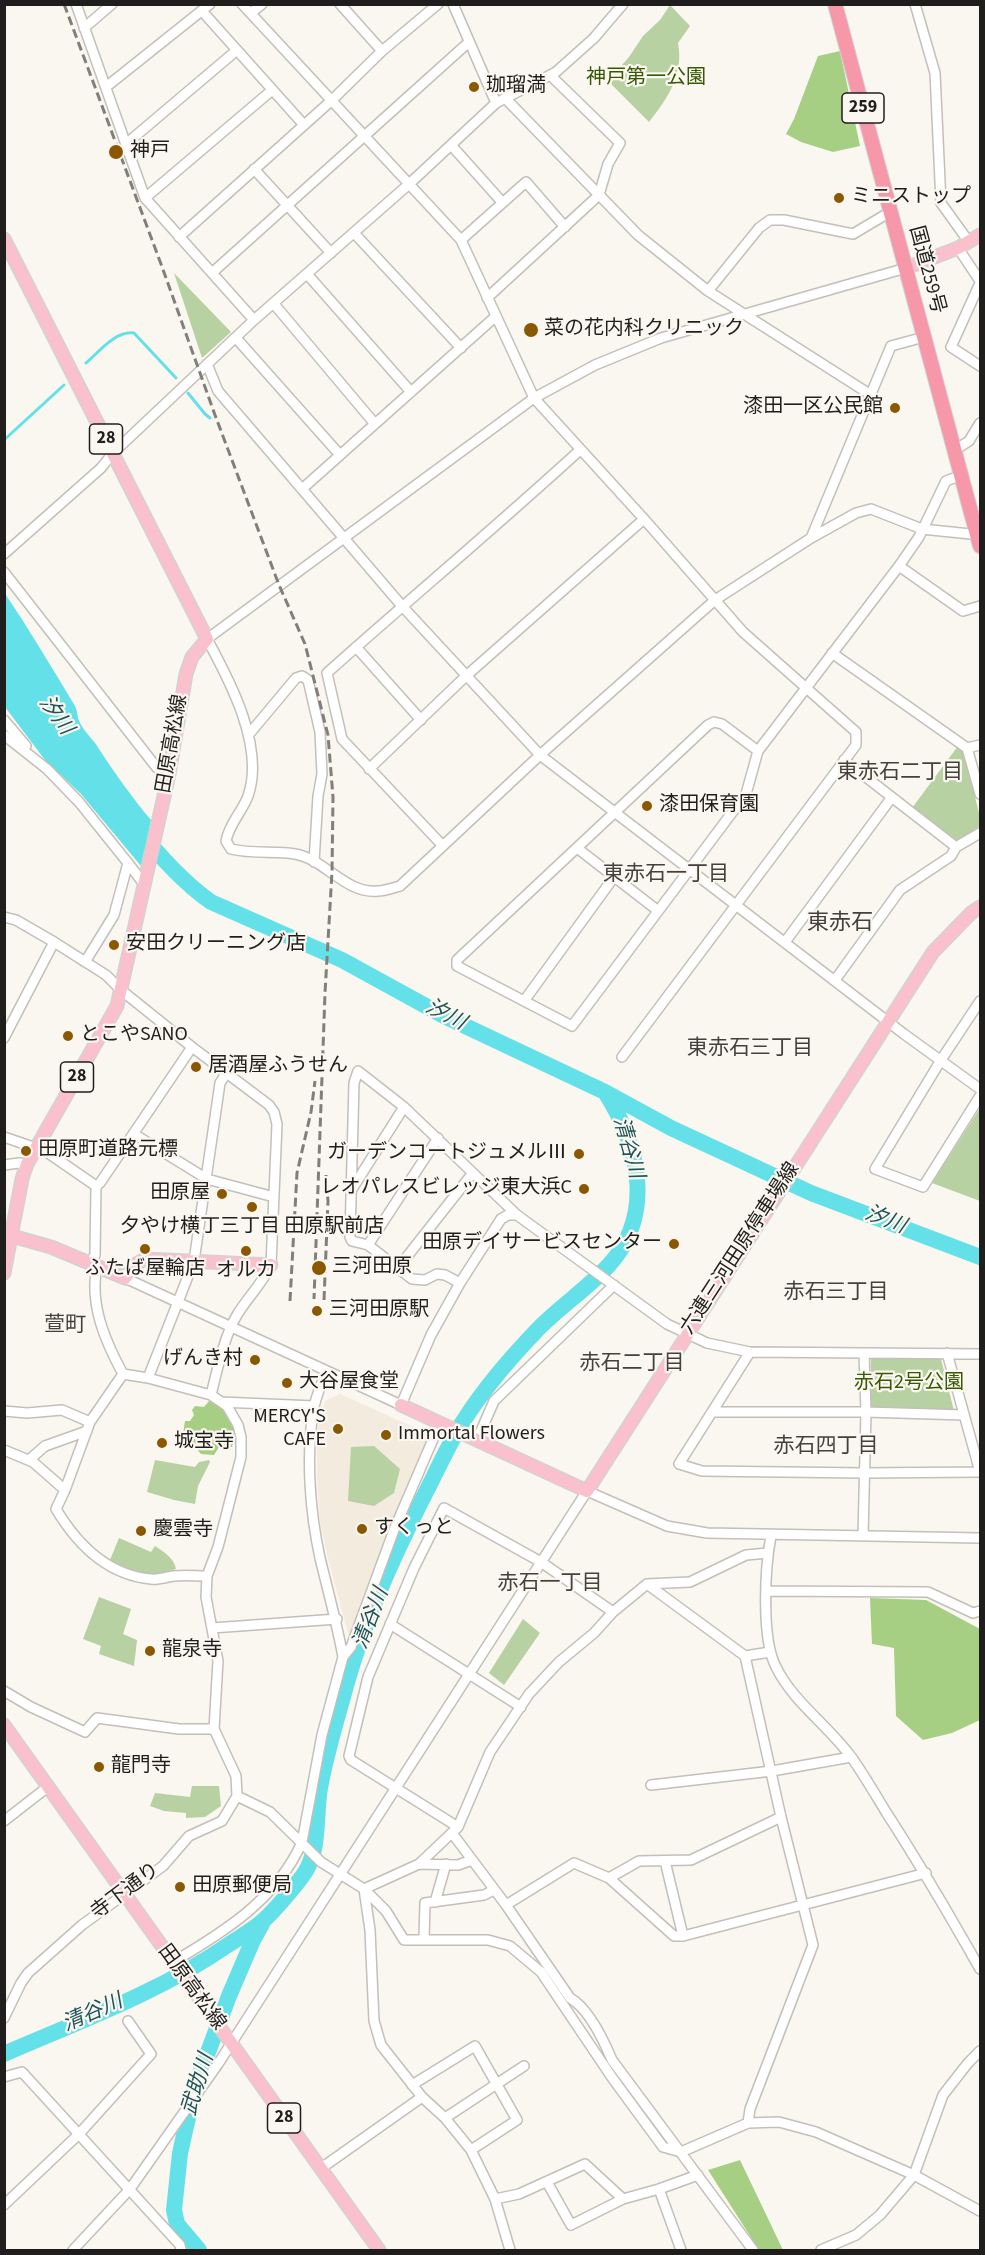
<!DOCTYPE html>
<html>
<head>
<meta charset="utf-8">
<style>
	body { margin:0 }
	#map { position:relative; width:985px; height:2255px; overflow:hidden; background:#faf6f0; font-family:"Source Sans 3",sans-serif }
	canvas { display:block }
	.frame { position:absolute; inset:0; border:6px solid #201e1c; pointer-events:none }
</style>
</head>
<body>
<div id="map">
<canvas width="985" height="2255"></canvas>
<div class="frame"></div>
</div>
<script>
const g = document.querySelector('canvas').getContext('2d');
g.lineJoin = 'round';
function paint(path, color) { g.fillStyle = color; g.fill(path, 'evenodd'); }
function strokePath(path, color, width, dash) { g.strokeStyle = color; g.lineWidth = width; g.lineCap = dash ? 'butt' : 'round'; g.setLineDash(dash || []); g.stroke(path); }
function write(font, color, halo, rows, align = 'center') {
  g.font = font + ' "Source Sans 3","Noto Sans JP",sans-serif'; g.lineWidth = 4.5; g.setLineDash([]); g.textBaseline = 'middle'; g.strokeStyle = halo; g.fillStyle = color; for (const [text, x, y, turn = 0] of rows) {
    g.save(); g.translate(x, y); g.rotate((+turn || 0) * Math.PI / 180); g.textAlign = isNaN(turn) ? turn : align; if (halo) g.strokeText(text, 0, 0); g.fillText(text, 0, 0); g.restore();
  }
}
const built = new Path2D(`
	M340 1394 431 1435 380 1552 353 1636 349 1637 328 1558 320 1522 317 1477V1431L325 1401Z`);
const green = new Path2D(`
	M670 5 690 26 678 43C684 74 668 98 649 122L608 81 629 57 643 36 660 20Z
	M174 273 231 332 202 358Z
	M958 746 964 753 980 817V826L955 842 912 808Z
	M980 1108V1201L932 1183Z
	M871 1357 941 1359 954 1411 871 1408Z
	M374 1446 400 1469 394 1493 374 1506 348 1501 351 1447Z
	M155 1460 195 1467 199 1462 209 1460 210 1462 198 1486 195 1504 174 1500 147 1492Z
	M119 1538 151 1552 155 1546C164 1552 174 1558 176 1569L153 1576 128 1569 110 1560Z
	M99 1597 131 1609 123 1634 137 1640 134 1666 99 1654 101 1646 83 1639Z
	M523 1619 540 1633 504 1685 489 1673Z
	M192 1786H219L221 1806 205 1817 186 1818V1813L164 1811 150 1806 155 1793 190 1797Z`);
const forest = new Path2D(`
	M840 51 860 146 833 152 801 142 786 134 794 119 818 56Z
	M209 1401 223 1406 236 1431 232 1447H219L214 1455 201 1454 183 1434 185 1421H190L194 1415 192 1410 195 1406 204 1407Z
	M870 1598 926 1600 980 1629V1720L952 1733 923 1740 896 1716 894 1648 872 1644Z
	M740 2160 783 2250H759L708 2170Z`);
const water = new Path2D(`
	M4 592C29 629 52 668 75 706 78 712 77 718 80 723 85 733 94 740 99 749 116 775 131 796 151 820L141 866 81 794 45 760 5 707Z`);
const stream = new Path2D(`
	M86 363C100 351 115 331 134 333L176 378
	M188 393 205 414 210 418
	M4 440 64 385`);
const river = new Path2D(`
	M133 823C155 851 181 881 211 902L342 960 444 1016 605 1092 671 1128 811 1193 980 1257
	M4 2054C80 2021 160 1992 228 1945 240 1937 253 1930 264 1920 277 1908 290 1892 301 1878 321 1854 315 1817 320 1788 326 1754 337 1719 346 1686 365 1618 395 1553 427 1490 436 1472 445 1453 455 1435 477 1396 509 1359 540 1327 562 1305 588 1288 609 1265 656 1213 638 1144 605 1092
	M199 2250 177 2224 174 2210 180 2153 195 2087 229 1996 253 1940 262 1924`);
const minor = new Path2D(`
	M76 4 145 198 254 320
	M242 4 461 240 534 398 644 519 743 632 856 732V745L622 1057
	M340 4 382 51
	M453 4 496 103
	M915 4 935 73 941 203 969 242
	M202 11 304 125
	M251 13 262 4
	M84 28 112 4
	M106 87 210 4
	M505 98 638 235 708 291 871 395
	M126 144 237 50
	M451 145 502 202
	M254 169 331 253
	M145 198 271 91
	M354 233 461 348
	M179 237 331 101 382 51 438 4
	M461 240 526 182 565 227
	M958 248 980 281
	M906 268 661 338 595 365 534 398 207 639C230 681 265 747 248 796 242 812 229 824 226 841L231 849C252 854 274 851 295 854 325 859 345 894 378 891 385 891 393 888 400 886L540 755 715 600 811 538 856 513 871 509 922 529 980 535
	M213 272 469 42
	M307 274 411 392
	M980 283 951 347 980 366
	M708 291 759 228 770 220H784L853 234 890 212
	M487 298 599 195 608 164 620 143 550 75
	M274 304 375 424
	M236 338 340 455
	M207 364 218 391 402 606 540 755 904 1034 980 1089
	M955 450 969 441 980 423
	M302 489 495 317
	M811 538 891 346 924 337
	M4 554 101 468 113 453 254 320 408 185 496 103 556 72 594 38 623 4
	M899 566 963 611 980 606
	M4 572 157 768 169 774
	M356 647 421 720
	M832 653 967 748 980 794
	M4 720 26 746
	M250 733 296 678 302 676 308 680 320 732 322 774 318 796 314 862
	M4 735 47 769 79 802 128 863 114 915 85 962
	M967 748 980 745
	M758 751 746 794 572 1026 457 966V960L708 725 714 722 722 724 758 751 899 566 919 537 946 481 962 475
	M844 760 956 847
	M369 769 466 676 644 519
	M443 846 342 739 327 673C411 598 497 526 580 450
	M577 848 657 910
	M128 863 144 884
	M4 917 16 920 54 942 106 975 121 990 192 1047 269 1105 274 1112 277 1124 271 1265C262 1284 247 1298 237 1315 224 1336 217 1371 211 1395
	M785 942 892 797
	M835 980 900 890 951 856 956 847 980 833
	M524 1001 614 877
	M980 1001 941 1060 875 1169 923 1187 980 1096
	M4 1038 54 942
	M134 1134 207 1179 274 1197
	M4 1137 36 1148
	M438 1138 368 1245 412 1279 425 1280 437 1274 445 1275 460 1283
	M38 1146 96 1186
	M4 1165 19 1163 27 1164
	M352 1189 404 1107
	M368 1245 352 1241 350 1237 354 1083 358 1071 404 1107 517 1215
	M90 1263 95 1255 96 1186 100 1183 192 1047
	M398 1268 472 1174
	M125 1278 401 1405 431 1335 460 1283 501 1219 508 1215H517L667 1324 707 1343 750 1352 980 1354
	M750 1352 679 1464 702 1471 864 1473 980 1472
	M947 1353 980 1472
	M326 1372C321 1385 315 1398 313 1412 306 1459 310 1512 320 1558 328 1591 337 1624 343 1657
	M148 1378 194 1261 220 1083 227 1072
	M221 1402 314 1406
	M4 1411 27 1413 62 1410 90 1422
	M712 1412H866L964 1415
	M477 1440 494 1401 614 1285
	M4 1450 33 1462 65 1490 56 1509C77 1544 107 1575 151 1579 158 1580 166 1577 174 1576 185 1575 196 1576 207 1576
	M29 1460 45 1446 87 1431
	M65 1490 90 1422 123 1374
	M771 1536C765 1567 761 1638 776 1667 793 1702 829 1726 852 1758 864 1775 875 1794 886 1812 919 1863 950 1916 980 1969
	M863 1536 866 1412 864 1353
	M647 1584 745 1656 781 1817 813 1945 750 2109 748 2123
	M767 1591 928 1592 973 1613 980 1611
	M390 1624 521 1707
	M212 1628 337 1619
	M745 1656 770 1652
	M4 1691 31 1707 85 1732 97 1718 179 1729H214
	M651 1785 772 1771 851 1757
	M237 1796 270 1812 321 1862 364 1889 386 1911 404 1940H488L510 1946 541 1972 613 2079 663 2147 681 2152 748 2123 779 2122 816 2132 914 2175 980 2211
	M4 1821 49 1786
	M458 1827 351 1760 349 1756 368 1677 414 1568 444 1508 541 1562 613 1612
	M452 1833 506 1905 570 1998C588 2008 604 2041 612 2060L753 2250
	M665 1861 683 1936
	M419 1864 458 1865 472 1860
	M609 1878 639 1861 691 1860 781 1817
	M364 1889 419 1864 458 1827 490 1752 529 1694 559 1662 594 1633 613 1612 647 1584 690 1582 746 1555 768 1553
	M364 1889 370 1930 374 2021 381 2045 422 2097 445 2118 471 2150 495 2199 510 2250
	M435 1902 446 1864
	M506 1905 574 1863 609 1878 674 1936H683L926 1873
	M424 1939 425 1903 484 1895 494 1890
	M173 1962C224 1932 277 1899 302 1842L322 1735 343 1657 351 1647 394 1530 440 1423
	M4 2018 21 1983 28 1973 82 1925 163 1866 189 1836 222 1821 237 1796 236 1776 214 1729 218 1661 206 1597 207 1576 218 1547 241 1457V1437L238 1425 227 1406 211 1395 148 1378 123 1374C105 1341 89 1304 97 1266
	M4 2077 22 2072 180 2245 181 2250
	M412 2085 475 2046 517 2120 471 2150
	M445 2118 524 2066
	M320 2169 422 2097
	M547 2182 571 2225 623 2199 659 2189 698 2175
	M659 2189 681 2250
	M495 2199 519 2194 585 2164 623 2199
	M4 2205 79 2134 151 2054 128 2021
	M73 2250 130 2189 218 2064 587 1491 667 1526 707 1533 980 1538
	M821 2250 856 2235 880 2215 914 2175 943 2095 968 2063 980 2051`);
const major = new Path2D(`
	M4 239 207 639 192 657 186 674 169 774 117 1006 27 1164 22 1179 4 1273
	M906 268 958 248 980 235
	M12 1236 51 1247 125 1278 136 1264 145 1259 271 1265
	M401 1405 587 1491 933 952 971 913 980 907
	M4 1725 379 2250`);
const highway = new Path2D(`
	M835 4 980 546`);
const rail = new Path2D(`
	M64 4 161 264 215 415 279 585 305 644 328 735 333 797 332 872 325 993 314 1299
	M324 1300 328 1201 326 1175
	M290 1301 297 1173 311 1112 315 1081`);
const markers = [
	[474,87,6,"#8a5800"],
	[116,152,8,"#8a5800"],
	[839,198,6,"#8a5800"],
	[531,330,8,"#8a5800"],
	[895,408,6,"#8a5800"],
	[647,806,6,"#8a5800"],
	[114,945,6,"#8a5800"],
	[68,1036,6,"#8a5800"],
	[196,1067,6,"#8a5800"],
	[26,1151,6,"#8a5800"],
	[579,1154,6,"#8a5800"],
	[584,1189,6,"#8a5800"],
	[222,1194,6,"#8a5800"],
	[252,1207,6,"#8a5800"],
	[674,1244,6,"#8a5800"],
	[145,1249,6,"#8a5800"],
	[246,1251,6,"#8a5800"],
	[319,1268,8,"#8a5800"],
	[317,1311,6,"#8a5800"],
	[255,1360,6,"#8a5800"],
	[287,1383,6,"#8a5800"],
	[338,1429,6,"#8a5800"],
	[386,1435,6,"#8a5800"],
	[162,1443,6,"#8a5800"],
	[362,1529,6,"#8a5800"],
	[141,1531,6,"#8a5800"],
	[150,1651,6,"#8a5800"],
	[99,1767,6,"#8a5800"],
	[180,1887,6,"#8a5800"]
];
const shields = [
	[863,108,42],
	[106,439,33],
	[77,1077,33],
	[284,2118,33]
];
const shieldNames = [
	["259",863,108],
	["28",106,439],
	["28",77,1077],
	["28",284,2118]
];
const parkNames = [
	["神戸第一公園",646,79],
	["赤石2号公園",909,1384]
];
const poiNames = [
	["珈瑠満",486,87],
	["神戸",130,152],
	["ミニストップ",851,198],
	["菜の花内科クリニック",544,330],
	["漆田一区公民館",883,408,"right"],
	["漆田保育園",659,806],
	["安田クリーニング店",126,945],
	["とこやSANO",80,1036],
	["居酒屋ふうせん",208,1067],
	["田原町道路元標",38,1151],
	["ガーデンコートジュメルⅢ",567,1154,"right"],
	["レオパレスビレッジ東大浜C",572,1189,"right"],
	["田原屋",210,1194,"right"],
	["夕やけ横丁三丁目 田原駅前店",252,1228,"center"],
	["田原デイサービスセンター",662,1244,"right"],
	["三河田原",332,1268],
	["ふたば屋輪店",145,1270,"center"],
	["オルカ",246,1272,"center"],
	["三河田原駅",329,1311],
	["げんき村",243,1360,"right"],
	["大谷屋食堂",299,1383],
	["MERCY'S",326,1418,"right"],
	["CAFE",326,1441,"right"],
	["Immortal Flowers",398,1435],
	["城宝寺",174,1443],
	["すくっと",374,1529],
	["慶雲寺",153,1531],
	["龍泉寺",162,1651],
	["龍門寺",111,1767],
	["田原郵便局",192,1887]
];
const streetNames = [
	["国道259号",926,270,75],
	["田原高松線",173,744,-80],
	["六連三河田原停車場線",741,1249,-57],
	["寺下通り",126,1892,-37],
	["田原高松線",191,1988,54]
];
const waterNames = [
	["汐川",55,716,54],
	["汐川",445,1016,27],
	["清谷川",627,1148,74],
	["汐川",885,1221,21],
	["清谷川",372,1619,-69],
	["清谷川",93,2014,-24],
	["武助川",199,2085,-73]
];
const neighbourhoodNames = [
	["東赤石二丁目",900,773],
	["東赤石一丁目",666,875],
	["東赤石三丁目",750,1049],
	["赤石三丁目",836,1293],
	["萱町",65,1326],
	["赤石二丁目",632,1364],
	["赤石四丁目",826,1447],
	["赤石一丁目",550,1584]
];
const quarterNames = [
	["東赤石",840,924]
];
paint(built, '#f3ebdd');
paint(green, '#b7d1a2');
paint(forest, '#a7cf83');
paint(water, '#64e1e8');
strokePath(stream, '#64e1e8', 3);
strokePath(river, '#64e1e8', 16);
strokePath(minor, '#c3bfb9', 12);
strokePath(major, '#d2d2d2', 15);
strokePath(highway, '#d2d2d2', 16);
strokePath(minor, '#fff', 9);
strokePath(major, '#fac1cc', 12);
strokePath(highway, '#f798aa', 14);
strokePath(rail, '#827f7b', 3, [9, 4.5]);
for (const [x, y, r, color] of markers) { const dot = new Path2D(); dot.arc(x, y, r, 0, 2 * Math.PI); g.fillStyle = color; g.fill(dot); strokePath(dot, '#faf6f0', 2); }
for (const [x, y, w] of shields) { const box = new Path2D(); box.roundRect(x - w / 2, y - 15, w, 30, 4.5); g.fillStyle = '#faf6f0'; g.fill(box); strokePath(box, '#201e1c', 1.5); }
write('bold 18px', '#201e1c', null, shieldNames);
write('20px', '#375903', '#faf6f0', parkNames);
write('20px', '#201e1c', '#faf6f0', poiNames, 'left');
write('20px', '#201e1c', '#faf6f0', streetNames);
write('italic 21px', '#1e5457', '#faf6f0', waterNames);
write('21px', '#44403b', '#faf6f0', neighbourhoodNames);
write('22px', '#44403b', '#faf6f0', quarterNames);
</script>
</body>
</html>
